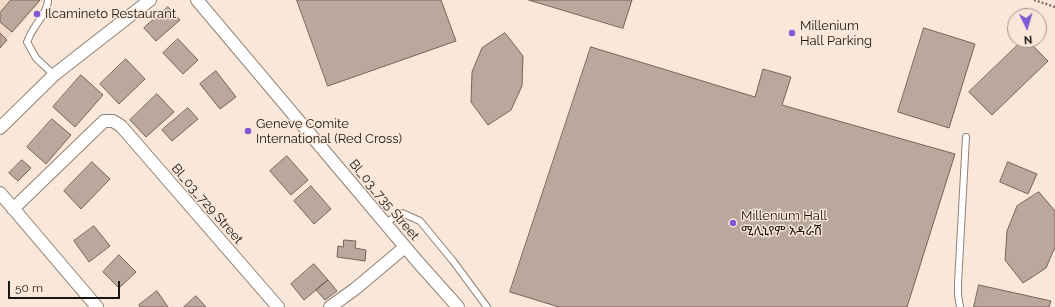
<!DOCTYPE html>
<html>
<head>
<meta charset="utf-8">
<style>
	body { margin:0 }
	#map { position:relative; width:1055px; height:307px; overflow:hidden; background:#f9e7da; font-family:Raleway,sans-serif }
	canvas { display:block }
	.north { position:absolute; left:1007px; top:8px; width:40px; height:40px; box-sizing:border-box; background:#f9e7da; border:1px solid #a1938a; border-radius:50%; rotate:175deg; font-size:11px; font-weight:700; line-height:16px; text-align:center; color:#1c1611 }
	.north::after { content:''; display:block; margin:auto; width:14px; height:18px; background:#7d59d3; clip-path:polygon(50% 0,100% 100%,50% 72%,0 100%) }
	.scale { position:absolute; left:8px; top:281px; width:112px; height:18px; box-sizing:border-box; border:2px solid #1c1611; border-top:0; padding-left:5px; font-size:12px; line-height:14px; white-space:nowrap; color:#1c1611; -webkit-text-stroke:3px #f9e7da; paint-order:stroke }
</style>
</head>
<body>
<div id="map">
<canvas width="1055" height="307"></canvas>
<div class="north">N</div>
<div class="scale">50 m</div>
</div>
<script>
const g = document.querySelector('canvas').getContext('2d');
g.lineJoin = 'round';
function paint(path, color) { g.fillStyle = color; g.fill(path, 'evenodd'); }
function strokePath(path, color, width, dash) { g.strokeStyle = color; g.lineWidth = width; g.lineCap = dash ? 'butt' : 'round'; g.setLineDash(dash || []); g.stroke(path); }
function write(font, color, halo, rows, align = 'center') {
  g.font = font + ' Raleway,"Noto Sans Ethiopic",sans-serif'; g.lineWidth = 3; g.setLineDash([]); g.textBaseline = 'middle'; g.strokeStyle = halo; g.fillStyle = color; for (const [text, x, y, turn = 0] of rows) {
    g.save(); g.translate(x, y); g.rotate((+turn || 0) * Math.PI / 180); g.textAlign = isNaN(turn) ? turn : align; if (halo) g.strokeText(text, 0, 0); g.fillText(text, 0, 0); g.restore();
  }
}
const built = new Path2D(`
	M0 0H43L0 47Z`);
const building = new Path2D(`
	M11 0H40L12 32 0 22V13Z
	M297 0H441L456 41 328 86Z
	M529 0H632L623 28Z
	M168 7 180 20 156 41 144 28Z
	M924 28 975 44 949 128 898 112Z
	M0 33 7 40 0 48Z
	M505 33 523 56 522 86 511 110 488 125 471 102 472 72 482 48Z
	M178 39 198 60 183 74 163 53Z
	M1023 40H1027L1048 61 992 115 969 92Z
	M591 47 755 97 763 69 791 77 782 105 955 154 907 307H559L510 292Z
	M126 59 145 79 119 104 100 84Z
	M216 71 236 97 220 109 200 84Z
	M81 75 103 95 75 127 53 107Z
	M157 94 174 112 146 137 130 120Z
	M188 108 198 119 172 141 162 130Z
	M52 119 71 135 46 164 27 147Z
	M287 156 308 180 291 195 270 171Z
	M22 160 31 168 18 181 9 173Z
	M92 162 110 179 81 209 64 191Z
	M1008 162 1037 174 1028 194 1000 182Z
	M311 186 331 209 314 224 294 201Z
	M1039 192 1055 211V247L1046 268 1023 283 1005 260 1007 231 1017 206Z
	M94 226 110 246 89 262 74 241Z
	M344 240 356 241 355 248 366 250 365 261 337 257 338 246 343 247Z
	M119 255 136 272 119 288 103 272Z
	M314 264 328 280 304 300 291 284Z
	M328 280 337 291 325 300 316 290Z
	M979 285 1051 301 1049 307H974Z
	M157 291 168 307H140L139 305Z
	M196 296 206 307H184Z`);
const path = new Path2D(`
	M1034 0 1055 7`);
const lane = new Path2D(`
	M48 0C48 11 38 21 33 30 30 34 29 38 27 42L36 58 54 75
	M385 223 402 213 420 221 453 261 487 307
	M960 307 958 295V283L966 137`);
const street = new Path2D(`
	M197 0 417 261 458 307
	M0 128 54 75 150 0
	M0 193 97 307
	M13 209 104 121H113L121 126 278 307
	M330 307 355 289 405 247`);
const markers = [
	[37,14,4,"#7d59d3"],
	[792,33,4,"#7d59d3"],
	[248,131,4,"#7d59d3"],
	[733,223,4,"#7d59d3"]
];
const poiNames = [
	["Ilcamineto Restaurant",45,14],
	["Millenium",800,26],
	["Hall Parking",800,41],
	["Geneve Comite",256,124],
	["International (Red Cross)",256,139],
	["Millenium Hall",741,216],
	["ሚሊኒየም አዳራሽ",741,231]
];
const streetNames = [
	["Bl_03_735 Street",384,200,50],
	["Bl_03_729 Street",207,204,49]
];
paint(built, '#f3dac8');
paint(building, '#b9a89b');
strokePath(building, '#746459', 1);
strokePath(lane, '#918175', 8);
strokePath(street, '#918175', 14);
strokePath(path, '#7f746b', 2.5, [2, 2]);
strokePath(lane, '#fff', 6);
strokePath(street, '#fff', 12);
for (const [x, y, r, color] of markers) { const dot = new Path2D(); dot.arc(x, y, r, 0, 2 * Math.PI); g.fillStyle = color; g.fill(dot); strokePath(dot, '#f9e7da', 1.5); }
write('13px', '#1c1611', '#f9e7da', poiNames, 'left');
write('13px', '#1c1611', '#f9e7da', streetNames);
</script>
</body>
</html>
